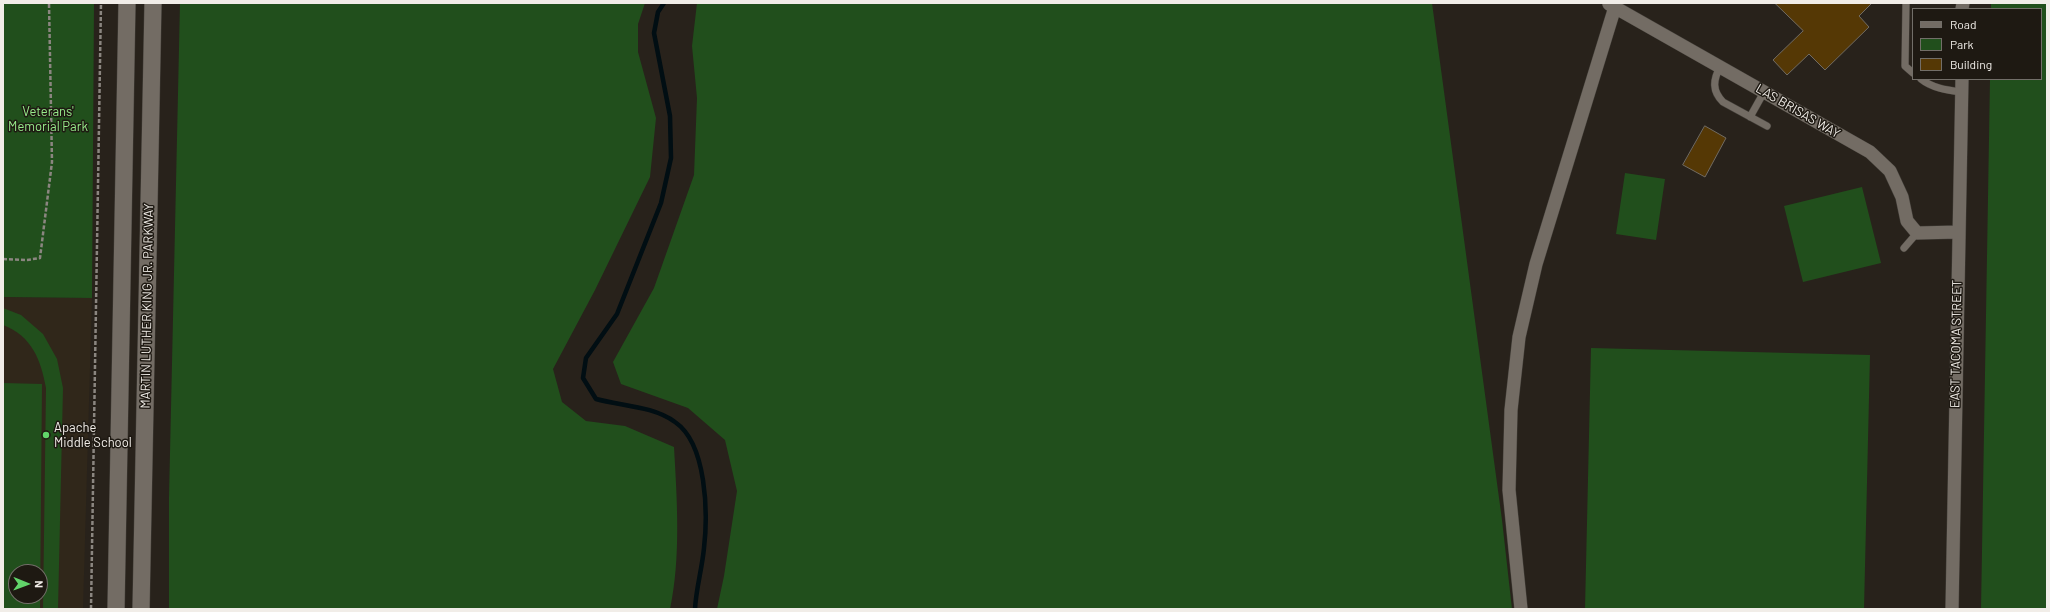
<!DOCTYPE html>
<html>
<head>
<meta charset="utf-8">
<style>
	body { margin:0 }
	#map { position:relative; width:2050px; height:612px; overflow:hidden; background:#28221b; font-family:Barlow,sans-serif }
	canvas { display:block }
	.frame { position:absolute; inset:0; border:4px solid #f1ede8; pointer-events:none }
	.legend { position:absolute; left:1912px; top:8px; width:130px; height:72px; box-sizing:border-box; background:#1e1912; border:1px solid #726e68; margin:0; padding:5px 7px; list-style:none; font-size:12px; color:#f1ede8 }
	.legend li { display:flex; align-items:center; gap:8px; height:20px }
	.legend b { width:20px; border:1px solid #726e68 }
	.north { position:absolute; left:8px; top:564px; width:40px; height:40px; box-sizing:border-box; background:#1e1912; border:1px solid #726e68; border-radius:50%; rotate:91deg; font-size:11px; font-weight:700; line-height:16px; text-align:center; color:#f1ede8 }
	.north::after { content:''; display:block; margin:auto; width:14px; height:18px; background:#61d46a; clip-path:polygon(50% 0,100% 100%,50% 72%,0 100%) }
</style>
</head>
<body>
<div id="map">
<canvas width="2050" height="612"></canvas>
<div class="frame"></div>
<ul class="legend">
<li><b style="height:5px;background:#736c64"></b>Road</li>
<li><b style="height:11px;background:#214f1c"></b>Park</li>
<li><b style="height:11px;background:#553805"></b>Building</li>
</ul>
<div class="north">N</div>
</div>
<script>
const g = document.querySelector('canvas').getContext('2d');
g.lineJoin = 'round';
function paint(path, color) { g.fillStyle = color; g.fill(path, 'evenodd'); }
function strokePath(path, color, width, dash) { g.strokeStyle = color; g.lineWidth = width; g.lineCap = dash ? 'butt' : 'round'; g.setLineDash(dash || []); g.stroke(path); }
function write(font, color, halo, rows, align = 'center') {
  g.font = font + ' Barlow,sans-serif'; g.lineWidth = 3; g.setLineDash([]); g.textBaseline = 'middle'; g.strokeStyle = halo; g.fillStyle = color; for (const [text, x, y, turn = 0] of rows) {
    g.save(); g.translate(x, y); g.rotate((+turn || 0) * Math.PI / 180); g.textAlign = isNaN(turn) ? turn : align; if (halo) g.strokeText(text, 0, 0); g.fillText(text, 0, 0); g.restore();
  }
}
const built = new Path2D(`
	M3 297 92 298 83 609H3ZM16 572H40V596H16Z`);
const green = new Path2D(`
	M3 3H94L92 298 3 297Z
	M180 3H645L638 24V52L656 118 650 177 595 290 553 369 562 402 586 421 625 426 674 447C677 500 681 557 670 609H169V498Z
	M697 3H1432L1502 520 1512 609H717L724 576 737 491 725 440 688 408 621 384 613 362 654 288 694 175 697 98 692 46Z
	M1991 3H2047V609H1981L1990 79H2041V9H1991Z
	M1625 173 1665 179 1656 240 1616 234Z
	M1862 187 1881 263 1803 282 1784 206Z
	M3 308 21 315 43 334 57 359 63 388 58 609H43L46 388C41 360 32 336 3 325Z
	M1591 348 1870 355 1864 609H1585Z
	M3 383 42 384 40 609H3ZM16 572H40V596H16Z`);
const stream = new Path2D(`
	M664 3 658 12 654 33 670 116 671 158 661 203 617 314 586 358 583 378 596 399C622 406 653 406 675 422 707 444 708 513 704 548 702 569 696 589 695 609`);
const building = new Path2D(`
	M1775 3H1872L1859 16 1869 27 1825 70 1809 54 1787 75 1773 60 1803 31Z
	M1705 126 1726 138 1705 177 1683 165Z`);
const path = new Path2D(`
	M3 259 27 260 40 258 52 162 49 3
	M91 609 101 3`);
const service = new Path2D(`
	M1906 3 1905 66 1913 73
	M1720 67C1713 80 1712 91 1723 102L1767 126
	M1921 79C1932 88 1947 90 1961 92
	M1750 117 1764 92
	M1904 248 1917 233`);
const minor = new Path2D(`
	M1609 4 1870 152 1890 171 1902 197 1907 221 1917 233 1958 232
	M1962 9 1963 3
	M1521 609 1509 490 1511 410 1519 337 1536 264 1615 7
	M1952 609 1962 79`);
const tertiary = new Path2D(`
	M116 609 127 3
	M141 609 153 3`);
const markers = [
	[46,435,4,"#61d46a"]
];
const streetNames = [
	["LAS BRISAS WAY",1798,111,30],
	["MARTIN LUTHER KING JR. PARKWAY",147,306,-89],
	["EAST TACOMA STREET",1956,344,-89]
];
const parkNames = [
	["Veterans'",48,112],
	["Memorial Park",48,127]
];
const poiNames = [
	["Apache",54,428],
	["Middle School",54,443]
];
paint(built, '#30271a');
paint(green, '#214f1c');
strokePath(stream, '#010e13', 4.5);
paint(building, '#553805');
strokePath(building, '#716b62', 1);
strokePath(service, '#423e38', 8);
strokePath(minor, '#423e38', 14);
strokePath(tertiary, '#423e38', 18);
strokePath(path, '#8b8680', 2.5, [4, 2]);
strokePath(service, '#736c64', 7);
strokePath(minor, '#736c64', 13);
strokePath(tertiary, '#736c64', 17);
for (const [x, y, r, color] of markers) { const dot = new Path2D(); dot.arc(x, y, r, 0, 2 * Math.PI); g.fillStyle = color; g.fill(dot); strokePath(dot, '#1e1912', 1.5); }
write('13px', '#f1ede8', '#1e1912', streetNames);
write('13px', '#97eb8b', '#1e1912', parkNames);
write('13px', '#f1ede8', '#1e1912', poiNames, 'left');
</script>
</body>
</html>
